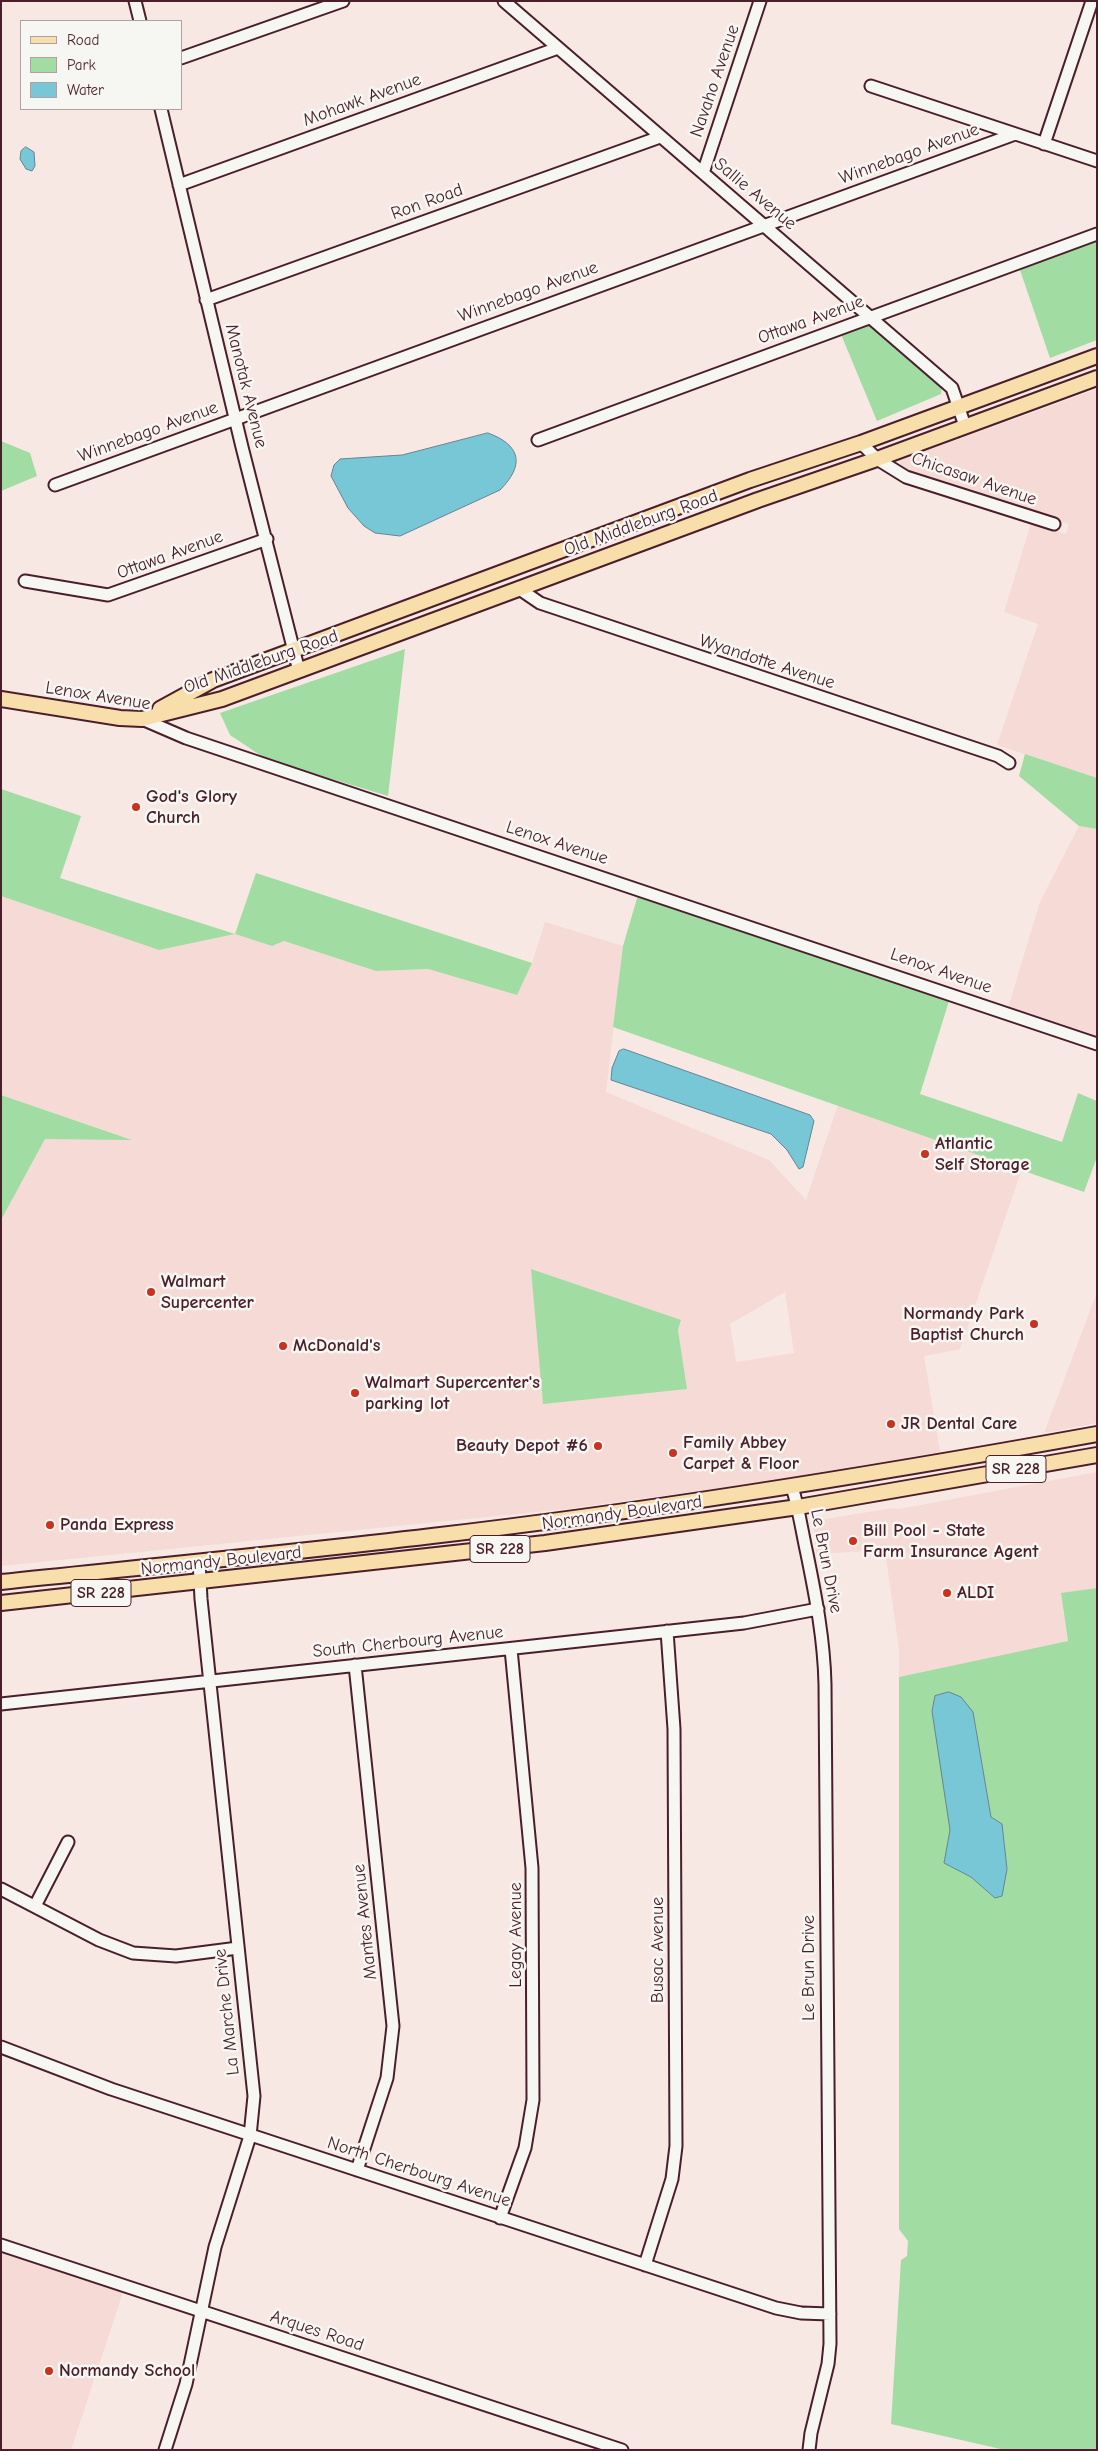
<!DOCTYPE html>
<html>
<head>
<meta charset="utf-8">
<style>
	body { margin:0 }
	#map { position:relative; width:1098px; height:2451px; overflow:hidden; background:#f7e8e4; font-family:"Comic Neue",sans-serif }
	canvas { display:block }
	.frame { position:absolute; inset:0; border:2px solid #4a1f2b; pointer-events:none }
	.legend { position:absolute; left:20px; top:20px; width:162px; height:90px; box-sizing:border-box; background:#f6f6f2; border:1px solid #b1a0a2; margin:0; padding:6px 9px; list-style:none; font-size:15px; color:#4a1f2b }
	.legend li { display:flex; align-items:center; gap:10px; height:25px }
	.legend b { width:25px; border:1px solid #b1a0a2 }
</style>
</head>
<body>
<div id="map">
<canvas width="1098" height="2451"></canvas>
<div class="frame"></div>
<ul class="legend">
<li><b style="height:6px;background:#f8deab"></b>Road</li>
<li><b style="height:14px;background:#a1dca2"></b>Park</li>
<li><b style="height:14px;background:#78c7d6"></b>Water</li>
</ul>
</div>
<script>
const g = document.querySelector('canvas').getContext('2d');
g.lineJoin = 'round';
function paint(path, color) { g.fillStyle = color; g.fill(path, 'evenodd'); }
function strokePath(path, color, width, dash) { g.strokeStyle = color; g.lineWidth = width; g.lineCap = dash ? 'butt' : 'round'; g.setLineDash(dash || []); g.stroke(path); }
function write(font, color, halo, rows, align = 'center') {
  g.font = font + ' "Comic Neue",sans-serif'; g.lineWidth = 5; g.setLineDash([]); g.textBaseline = 'middle'; g.strokeStyle = halo; g.fillStyle = color; for (const [text, x, y, turn = 0] of rows) {
    g.save(); g.translate(x, y); g.rotate((+turn || 0) * Math.PI / 180); g.textAlign = isNaN(turn) ? turn : align; if (halo) g.strokeText(text, 0, 0); g.fillText(text, 0, 0); g.restore();
  }
}
const built = new Path2D(`
	M1097 389V778L997 745 1038 624 1004 612 1031 523 1066 534 1069 524 913 474 905 470 899 461Z
	M1079 826 1097 829V1037L1008 1008 1040 902Z
	M1 896 159 950 235 934 272 946 284 941 376 971 428 969 516 995 532 963 545 922 623 946 606 1092 769 1160 806 1200 838 1105 1022 1169 960 1349 924 1356 940 1452 757 1483 566 1509 1 1566V1220L45 1139H130L1 1095ZM531 1269 681 1321 678 1330 687 1389ZM785 1292 794 1353 736 1362 730 1324Z
	M1097 1292V1423L1044 1433Z
	M1097 1472V1588L1061 1594 1068 1641 899 1677V1649L885 1550 816 1554 813 1521 893 1508 899 1509Z
	M1 2252 123 2292 71 2450H1Z`);
const green = new Path2D(`
	M1097 239V340L1050 358 1019 267Z
	M871 323 942 386 941 394 877 421 840 332Z
	M1 441 30 453 37 476 1 491Z
	M405 649 388 796 266 759 230 735 220 713Z
	M1025 754 1097 778V829L1079 826 1019 776Z
	M1 789 81 816 60 878 235 934 256 873 532 963 517 995 428 969 376 971 284 941 272 946 235 934 159 950 1 896Z
	M638 895 949 1001 920 1094 1062 1142 1078 1093 1097 1101V1157L1084 1192 613 1027 623 946Z
	M1 1095 132 1140 45 1139 1 1220Z
	M531 1269 681 1320 678 1330 687 1389 543 1404Z
	M1097 1588V2450H1005L891 2424 901 2260 907 2256 908 2241 899 2229V1677L1068 1641 1061 1593ZM973 1712 991 1817 1002 1825 1007 1869 995 1898 971 1877 944 1863Z`);
const water = new Path2D(`
	M26 147 34 152 35 166 32 171 26 169 20 159 21 151Z
	M488 433C521 445 525 465 500 490L400 536 375 533 364 526 348 508 331 476 334 465 340 459 402 455Z
	M624 1049 810 1115 814 1121 803 1167 799 1169 787 1150 771 1134 611 1080 612 1068 619 1051Z
	M949 1692 961 1697 973 1712 991 1817 1002 1824 1007 1869 1002 1896 995 1898 971 1877 944 1863 950 1830 932 1711 935 1696Z`);
const minor = new Path2D(`
	M135 1 140 21
	M504 1 952 388 965 426
	M181 58 343 1
	M871 86 1097 161
	M161 109 242 447 299 671
	M1044 144 1092 1
	M703 173 760 1
	M179 185 558 48
	M206 300 660 137
	M538 440 1097 234
	M861 443 877 459 906 477 1054 524
	M55 485 1015 134
	M25 581 108 595 267 539
	M518 588 540 603 998 756 1009 763
	M142 719 186 738 1097 1044
	M792 1487C799 1509 802 1532 807 1554 816 1598 824 1640 825 1684L830 2344 828 2364 811 2433 809 2450
	M355 1665 393 2026 387 2078 357 2170
	M1 1704 744 1623 818 1609
	M1 1889 99 1940 133 1953 176 1956 238 1948
	M35 1906 68 1842
	M1 2047 111 2089 776 2308 801 2313 830 2314
	M500 2218 525 2148 533 2100 532 1868 511 1649
	M1 2245 622 2450
	M645 2265 672 2179 676 2146 674 1729 667 1631
	M165 2450 186 2384 215 2247 250 2136 254 2096 201 1599 199 1561`);
const major = new Path2D(`
	M1 699 120 718 142 719 222 699 758 500 877 459 1097 378
	M160 709 213 680 750 480 861 443 1097 356
	M1 1582C145 1567 289 1553 432 1536 655 1510 876 1474 1097 1434
	M1 1603 545 1543 798 1507 1097 1455`);
const markers = [
	[136,807,5,"#c8321e"],
	[925,1154,5,"#c8321e"],
	[151,1292,5,"#c8321e"],
	[1034,1324,5,"#c8321e"],
	[283,1346,5,"#c8321e"],
	[355,1393,5,"#c8321e"],
	[891,1424,5,"#c8321e"],
	[598,1446,5,"#c8321e"],
	[673,1453,5,"#c8321e"],
	[50,1525,5,"#c8321e"],
	[853,1541,5,"#c8321e"],
	[947,1593,5,"#c8321e"],
	[49,2371,5,"#c8321e"]
];
const shields = [
	[1016,1469,60],
	[500,1549,60],
	[101,1593,60]
];
const shieldNames = [
	["SR 228",1016,1469],
	["SR 228",500,1549],
	["SR 228",101,1593]
];
const streetNames = [
	["Navaho Avenue",715,81,-71],
	["Mohawk Avenue",362,100,-20],
	["Winnebago Avenue",909,154,-20],
	["Sallie Avenue",755,194,40],
	["Ron Road",427,202,-20],
	["Winnebago Avenue",528,292,-20],
	["Ottawa Avenue",811,320,-20],
	["Manotak Avenue",246,386,76],
	["Winnebago Avenue",148,432,-20],
	["Chicasaw Avenue",974,479,19],
	["Old Middleburg Road",641,523,-20],
	["Ottawa Avenue",170,555,-20],
	["Old Middleburg Road",261,662,-19],
	["Wyandotte Avenue",767,662,18],
	["Lenox Avenue",98,696,9],
	["Lenox Avenue",557,843,18],
	["Lenox Avenue",941,971,19],
	["Normandy Boulevard",622,1513,-8],
	["Normandy Boulevard",221,1561,-6],
	["Le Brun Drive",826,1561,79],
	["South Cherbourg Avenue",408,1642,-6],
	["Mantes Avenue",365,1922,-96],
	["Legay Avenue",516,1935,-90],
	["Busac Avenue",658,1950,-90],
	["Le Brun Drive",809,1968,-90],
	["La Marche Drive",227,2012,-96],
	["North Cherbourg Avenue",419,2172,18],
	["Arques Road",317,2331,18]
];
const poiNames = [
	["God's Glory",146,797],
	["Church",146,818],
	["Atlantic",935,1144],
	["Self Storage",935,1165],
	["Walmart",161,1282],
	["Supercenter",161,1303],
	["Normandy Park",1024,1314,"right"],
	["Baptist Church",1024,1335,"right"],
	["McDonald's",293,1346],
	["Walmart Supercenter's",365,1383],
	["parking lot",365,1404],
	["JR Dental Care",901,1424],
	["Family Abbey",683,1443],
	["Carpet & Floor",683,1464],
	["Beauty Depot #6",588,1446,"right"],
	["Panda Express",60,1525],
	["Bill Pool - State",863,1531],
	["Farm Insurance Agent",863,1552],
	["ALDI",957,1593],
	["Normandy School",59,2371]
];
paint(built, '#f5dad6');
paint(green, '#a1dca2');
paint(water, '#78c7d6');
strokePath(water, '#668492', 1);
strokePath(minor, '#4a1f2b', 15);
strokePath(major, '#4a1f2b', 18);
strokePath(minor, '#f6f6f2', 11);
strokePath(major, '#f8deab', 14);
for (const [x, y, r, color] of markers) { const dot = new Path2D(); dot.arc(x, y, r, 0, 2 * Math.PI); g.fillStyle = color; g.fill(dot); strokePath(dot, '#f6f6f2', 2); }
for (const [x, y, w] of shields) { const box = new Path2D(); box.roundRect(x - w / 2, y - 13.5, w, 27, 4); g.fillStyle = '#f6f6f2'; g.fill(box); strokePath(box, '#4a1f2b', 1); }
write('bold 16px', '#4a1f2b', null, shieldNames);
write('18px', '#4a1f2b', '#f6f6f2', streetNames);
write('bold 18px', '#4a1f2b', '#f6f6f2', poiNames, 'left');
</script>
</body>
</html>
